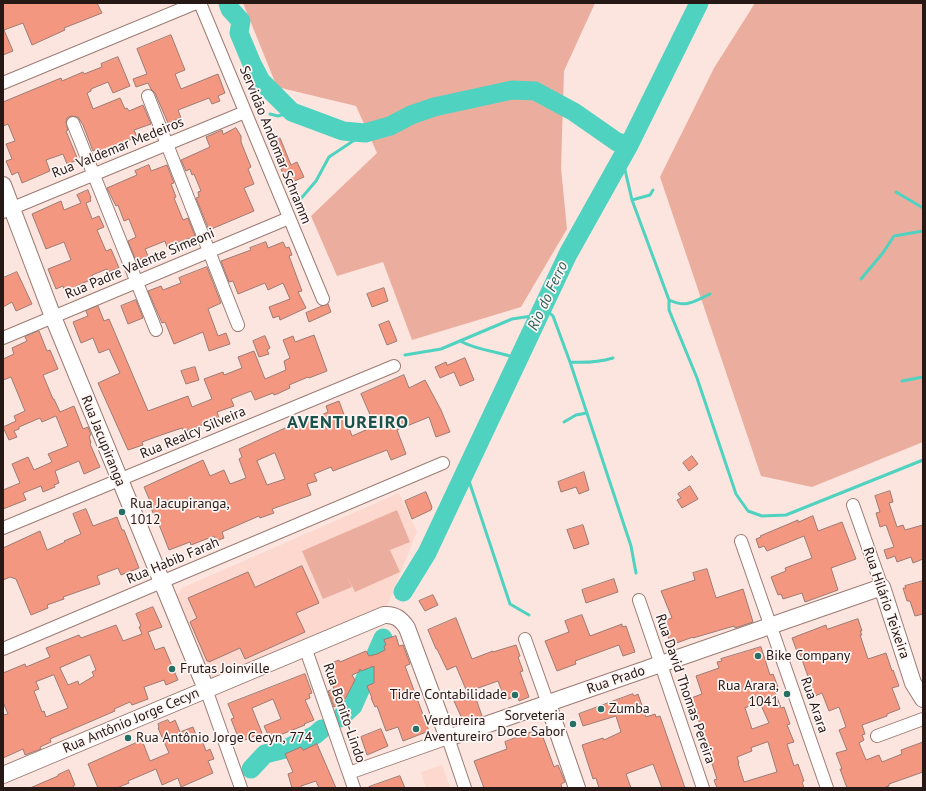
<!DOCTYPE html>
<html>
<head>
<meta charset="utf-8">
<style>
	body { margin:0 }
	#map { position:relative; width:926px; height:791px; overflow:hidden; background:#fce5df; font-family:"PT Sans",sans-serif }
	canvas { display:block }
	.frame { position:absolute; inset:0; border:4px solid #251815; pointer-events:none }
</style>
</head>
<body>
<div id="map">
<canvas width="926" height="791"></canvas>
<div class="frame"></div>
</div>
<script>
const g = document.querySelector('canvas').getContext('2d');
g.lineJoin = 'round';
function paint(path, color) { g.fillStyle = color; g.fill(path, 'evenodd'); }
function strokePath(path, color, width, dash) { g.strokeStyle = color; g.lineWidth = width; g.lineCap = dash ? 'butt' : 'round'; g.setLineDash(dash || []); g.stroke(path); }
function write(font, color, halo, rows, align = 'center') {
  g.font = font + ' "PT Sans",sans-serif'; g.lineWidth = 3.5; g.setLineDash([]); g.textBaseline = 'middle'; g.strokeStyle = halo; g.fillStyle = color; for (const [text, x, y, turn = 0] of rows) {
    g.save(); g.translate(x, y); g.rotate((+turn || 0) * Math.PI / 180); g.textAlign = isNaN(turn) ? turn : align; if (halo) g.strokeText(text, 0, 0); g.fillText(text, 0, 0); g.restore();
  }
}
const built = new Path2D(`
	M399 493 417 532 387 606 215 679H211L208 675 178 601 177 596 182 588Z
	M442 765 450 788H426L421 772Z`);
const green = new Path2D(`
	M243 3H595L564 71 561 168 567 229 521 307 412 340 383 262 337 276 311 216 377 153 356 106 277 87Z
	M755 3H923V442L812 487 761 476 660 177 714 68Z
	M397 510 410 542 390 550 400 572 355 592 347 576 352 587 323 599 302 551Z`);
const stream = new Path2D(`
	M270 114 278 116 292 112
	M622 157 632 200 669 300V310L697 378 736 494 748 511 762 516 786 515 923 460
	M896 192 923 208
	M632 200 650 195 653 190
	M298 202 316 181 329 157 365 133
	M861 279 882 254 894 236 923 231
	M669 300C687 308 693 302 710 294
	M542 306 553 316 570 362 631 546 636 573
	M460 341C478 351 499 351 518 359
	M405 355 441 349 512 319 538 315
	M570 362C585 363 599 362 613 358
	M902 381 923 377
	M564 422 576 415 587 413
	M466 472 510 604 529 615`);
const river = new Path2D(`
	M228 3 230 9 241 21 239 33 252 64 261 81 292 112 343 131 365 133 390 126 411 115 434 107 512 90 535 91 574 112 617 142 629 145
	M403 592 427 553 568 254 629 145 699 3
	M340 718 353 706 383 638
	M251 769 265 754 285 749 315 735 322 729`);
const building = new Path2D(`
	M3 3H97L102 13 64 28 65 30 32 45 23 23 4 30 13 51 3 55Z
	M171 35 185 70 175 74 181 89 218 74 225 93 218 96 220 101 212 104 209 98 178 110 181 118 168 123 155 93 151 89 148 83 136 87 133 79 147 74 137 49Z
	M118 57 130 86 113 93 108 82 91 89V91L87 93 93 109 120 98 125 109 127 108 129 111 143 105 151 124 134 130 137 137 108 149 110 152 101 155 98 148 93 151 83 125 78 117 71 116 67 118 66 122 68 130 66 131 78 160 67 164 63 154 46 160 50 171 22 183 18 172 12 175 6 161 12 159 6 144 15 141 8 124 3 126V102L61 78 62 81 83 72 84 74 102 67 101 64Z
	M236 128 241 136V142L251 167 248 169 254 184 244 188 254 211 209 230 196 198 199 197 198 192 201 191 194 174 192 175 190 169 186 171 181 160 210 147 206 137 222 130 223 134Z
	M280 138 291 165 297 162 304 177 287 184 281 169 283 168 271 142Z
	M149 165 151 171 167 165 174 183 171 184 176 197 174 198 183 220 188 218 195 236 167 247 165 241 145 249 148 256 136 261 128 241 136 237 129 219 124 221 118 205 116 206 107 188 137 175 135 171Z
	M88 190 91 198 90 199 91 201 86 203 92 219 99 216 104 227 97 230 106 251 111 249 119 268 108 272 107 269 92 275 93 279 76 286 77 290 66 295 63 286 56 289 48 269 71 260 64 242 46 249 32 214 61 201 64 210 81 203 77 195Z
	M266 242 268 248 283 242 286 248 289 247 292 255 289 256 302 291 298 292 306 308 280 320 279 316 273 318 269 307 290 299 283 283 268 290 265 283 238 294 233 281 229 282 221 261 251 250 250 248Z
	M207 267 221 303 208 309 218 336 226 333 230 344 209 351 203 332 174 344 165 322 162 323 148 291 161 286 163 290 181 283 179 278Z
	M17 272 32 304 16 311 12 302 3 307V278Z
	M384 288 388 301 372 307 367 294Z
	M136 300 143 318 128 324 121 306Z
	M328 304 331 312 309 322 306 313Z
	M98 306 104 321 109 319 148 411 188 396 192 407 212 399 204 379 223 372 224 375 242 368 238 357 254 351 265 379 286 370 284 361 290 358 283 340 293 336 295 342 314 335 327 371 309 378 308 377 289 385 290 388 277 394 274 395 273 393 255 400 251 391 231 399 234 406 217 412 219 418 184 432 182 428 164 434 142 442 143 445 128 450 98 383 120 373 109 349 99 353 93 338 81 343 73 322 88 316 86 311Z
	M389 321 397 341 387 345 379 325Z
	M39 331 47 351 50 350 58 369 43 375 53 399H54L60 412 74 406 83 429 88 427 91 435 89 436 91 443 90 444 100 467 84 474 79 461 55 471 59 483 54 485 55 487 43 492 41 486 23 493 26 500 3 509V490L20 483 12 464 28 457 34 470 52 462 48 454 68 446 56 416 42 422 40 418 19 427V429L14 431 17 437 9 440 3 427 16 421 14 416 25 411 11 377 3 380V359L14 354 12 348 27 341 25 337Z
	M265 336 270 348 267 350 269 354 259 357 253 341Z
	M465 358 474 380 460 386 454 372 440 378 435 367 446 362 447 365Z
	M195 367 199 380 186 384 181 371Z
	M404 375 409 388 425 380 441 410 450 432 436 437 429 417 397 430 406 454 391 460 387 450 333 471 331 467 314 474 317 481 307 484 311 495 272 509 274 513 260 518 259 516 222 532 224 538 216 541 214 536 191 545 190 542 169 550 156 517H155L148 502 150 501 144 487 203 460 210 476 224 470 230 484 246 478 239 459 242 457 239 449 294 424 295 427 328 412 326 406 339 401 352 436 375 426 361 394ZM275 453 285 479 267 485 257 461Z
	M692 456 698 464 689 471 683 463Z
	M584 472 589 490 579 494 576 487 561 492 558 482Z
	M690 486 698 499 682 508 677 500 681 498 678 494Z
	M890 491 893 502 889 503 897 527 903 525 905 530 923 525V559L913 563 911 557 897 562 895 556 887 559 884 550 894 547 886 525 880 527 876 513 880 512 875 496Z
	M426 492 432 507 431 510 412 519 405 501Z
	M86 509 93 526 117 517 122 530H124L139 568 121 575 118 568 97 576 100 584 63 597 64 599 47 605 48 608 31 615 16 579 10 577 3 580V548L40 531 47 550 65 542 64 541 81 534 73 514Z
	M813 516 818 531 842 522 856 559 831 568 838 590 805 602 802 593 783 599 781 594 778 595 771 577 786 571 785 568 812 558 804 536 767 551 764 546 759 548 756 539 761 537 760 536 798 520V522Z
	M583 525 589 544 574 549 567 530Z
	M302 566 319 603 296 613 305 632 245 659 240 648 209 662V661H207L190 622 197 618 188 598 248 572 255 587Z
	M707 569 716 598 743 589 753 622 735 628 734 626 693 638V637L671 645 663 621 672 618 661 591 695 580 693 573Z
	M614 579 618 592 586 603 582 590Z
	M923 581V614L915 616 910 601H907L903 588H906L905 586Z
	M433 595 438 605 425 611 419 601Z
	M153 607 162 627 148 632 155 650 164 647 178 680 166 685 164 680 144 687 148 699 132 705 130 702 114 709 115 711 50 739 51 742 40 747 41 749 25 755 23 749 3 758V715L8 714 3 702V673L25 664 26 667 50 657 46 648 79 635 81 638 116 625 123 641 142 634 139 627 141 626 136 614ZM90 655 96 670 92 672 94 676 79 685 78 681 68 685 60 668ZM54 675 68 708 46 717 44 711 42 712 34 691 39 689 36 682Z
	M582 615 590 636 622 624V627L626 626 635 652 623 656 619 645 575 661 576 664 557 671 545 641 569 632 565 621Z
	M456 618 472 659 493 651V652L516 645 520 656 518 657 523 671 520 672 529 697 519 701 517 696 505 700 498 681 467 692 456 666 447 670 437 649H436L428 630Z
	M858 619 862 631H860L862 635H860L868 659 886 653 892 671 893 670 899 686 892 688 900 709 887 714V716L862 725 865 734 862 735 864 740 859 743 866 760 879 755 882 762 902 754 901 750 923 742V772L889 784V786L883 788H847L840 769H842L836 753 847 750 839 730 846 727 839 707 829 711 822 693 815 696 800 654H798L792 638 826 625 827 629Z
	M396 636 399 646 403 645 410 664 405 666 429 731 403 741 398 727 386 731 377 706 375 707 371 698H372L367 686 374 683V666L361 671 360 669 359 672 352 675 355 680 343 703 334 707 328 691 334 689 326 665 339 660 340 662 366 651 369 656 377 654 385 650 384 646 386 645 384 640Z
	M761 647 770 675 773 674 778 687 774 689 781 708 784 707 790 724 787 725 794 742 787 744 794 766 798 764 804 781 802 782 804 788H717L714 780 717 779 704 739H705L691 698 702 694 696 676 719 668 717 662 722 661 721 659ZM760 703 769 723 752 729 745 708ZM768 742 777 772 744 782 738 763H739L737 757 752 751 751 748Z
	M305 674 312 693 309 694 310 698 305 700 314 720 304 724 305 725 270 739 264 726 281 719 273 699 252 708 262 733 240 742 231 719 234 718 228 704Z
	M474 693 482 716 464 723 454 701Z
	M633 694 634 696 638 694 646 717 655 714 656 717 660 716 685 788H662L653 764 626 774 631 788H599L596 778 593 779 582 745 603 738 604 740 621 732 616 716 583 726 579 714Z
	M168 720 170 723 175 720 180 732 193 727 198 741 202 740 206 751 210 749 214 759 208 761 213 773 181 787 178 778 162 785 156 769 128 781 129 783 117 788H98L88 764 142 740 150 761 169 753 158 728 159 727 158 724Z
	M381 729 388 746 367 755 361 737Z
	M540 729 554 767 558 765 565 782 561 784 562 788H484L474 761 507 749 505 742Z
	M317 744 336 788H319L316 781 301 786 302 788H292L288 774 293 772 285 754 301 747 303 750Z
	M69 770 75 785 73 786 74 788H30L58 776V775Z
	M400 776 405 788H369V787Z`);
const street = new Path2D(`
	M200 3 323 299
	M3 83 196 3
	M148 96 238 325
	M73 123 156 330
	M3 212 245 112
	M3 338 289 218
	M853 505 882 587
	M3 528 394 366
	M741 541 827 788
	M639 600 703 788
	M525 639 548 704
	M305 647 354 788
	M3 649 443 463
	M206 689 241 788
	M877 736 923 719
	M349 773 448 738 465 788`);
const secondary = new Path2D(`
	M3 185 53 317 206 689
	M548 704 577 788
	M3 775 384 615C395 614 401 619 407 628L448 738 882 587 913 683 923 699`);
const markers = [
	[122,512,4,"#276e64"],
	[758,656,4,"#276e64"],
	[172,669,4,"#276e64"],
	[787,694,4,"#276e64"],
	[515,695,4,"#276e64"],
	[601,709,4,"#276e64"],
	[573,724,4,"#276e64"],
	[416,729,4,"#276e64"],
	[128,738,4,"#276e64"]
];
const streetNames = [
	["Servidão Andomar Schramm",275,145,68],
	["Rua Valdemar Medeiros",118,148,-22],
	["Rua Padre Valente Simeoni",140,264,-23],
	["Rua Realcy Silveira",193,433,-23],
	["Rua Jacupiranga",103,441,68],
	["Rua Habib Farah",173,561,-23],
	["Rua Hilário Teixeira",886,603,71],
	["Rua Prado",616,680,-19],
	["Rua David Thomas Pereira",685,689,71],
	["Rua Arara",814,705,71],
	["Rua Bonito-Lindo",344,713,71],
	["Rua Antônio Jorge Cecyn",131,721,-23]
];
const poiNames = [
	["Rua Jacupiranga,",130,504],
	["1012",130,520],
	["Bike Company",766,656],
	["Frutas Joinville",180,669],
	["Rua Arara,",779,686,"right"],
	["1041",779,702,"right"],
	["Tidre Contabilidade",507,695,"right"],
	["Zumba",609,709],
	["Sorveteria",565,716,"right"],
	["Doce Sabor",565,732,"right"],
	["Verdureira",424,721],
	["Aventureiro",424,737],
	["Rua Antônio Jorge Cecyn, 774",136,738]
];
const waterNames = [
	["Rio do Ferro",548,296,-65]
];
const districtNames = [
	["AVENTUREIRO",348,423]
];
paint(built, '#fcd8cf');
paint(green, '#ebae9e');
strokePath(stream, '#4fd2c0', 3);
strokePath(river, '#4fd2c0', 19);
paint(building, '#f49780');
strokePath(building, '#9d7b73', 1);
strokePath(street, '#9c7b72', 14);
strokePath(secondary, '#9c7b72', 18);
strokePath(street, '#fff', 12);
strokePath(secondary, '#fff', 16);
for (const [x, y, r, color] of markers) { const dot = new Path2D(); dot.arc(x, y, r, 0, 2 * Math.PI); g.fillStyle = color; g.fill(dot); strokePath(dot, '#fef6f4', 1.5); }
write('14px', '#251815', '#fef6f4', streetNames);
write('14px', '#251815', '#fef6f4', poiNames, 'left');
write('italic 15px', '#2b6159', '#fef6f4', waterNames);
g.letterSpacing = '1px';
write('bold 18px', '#19524a', '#fef6f4', districtNames);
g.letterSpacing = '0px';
</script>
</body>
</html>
